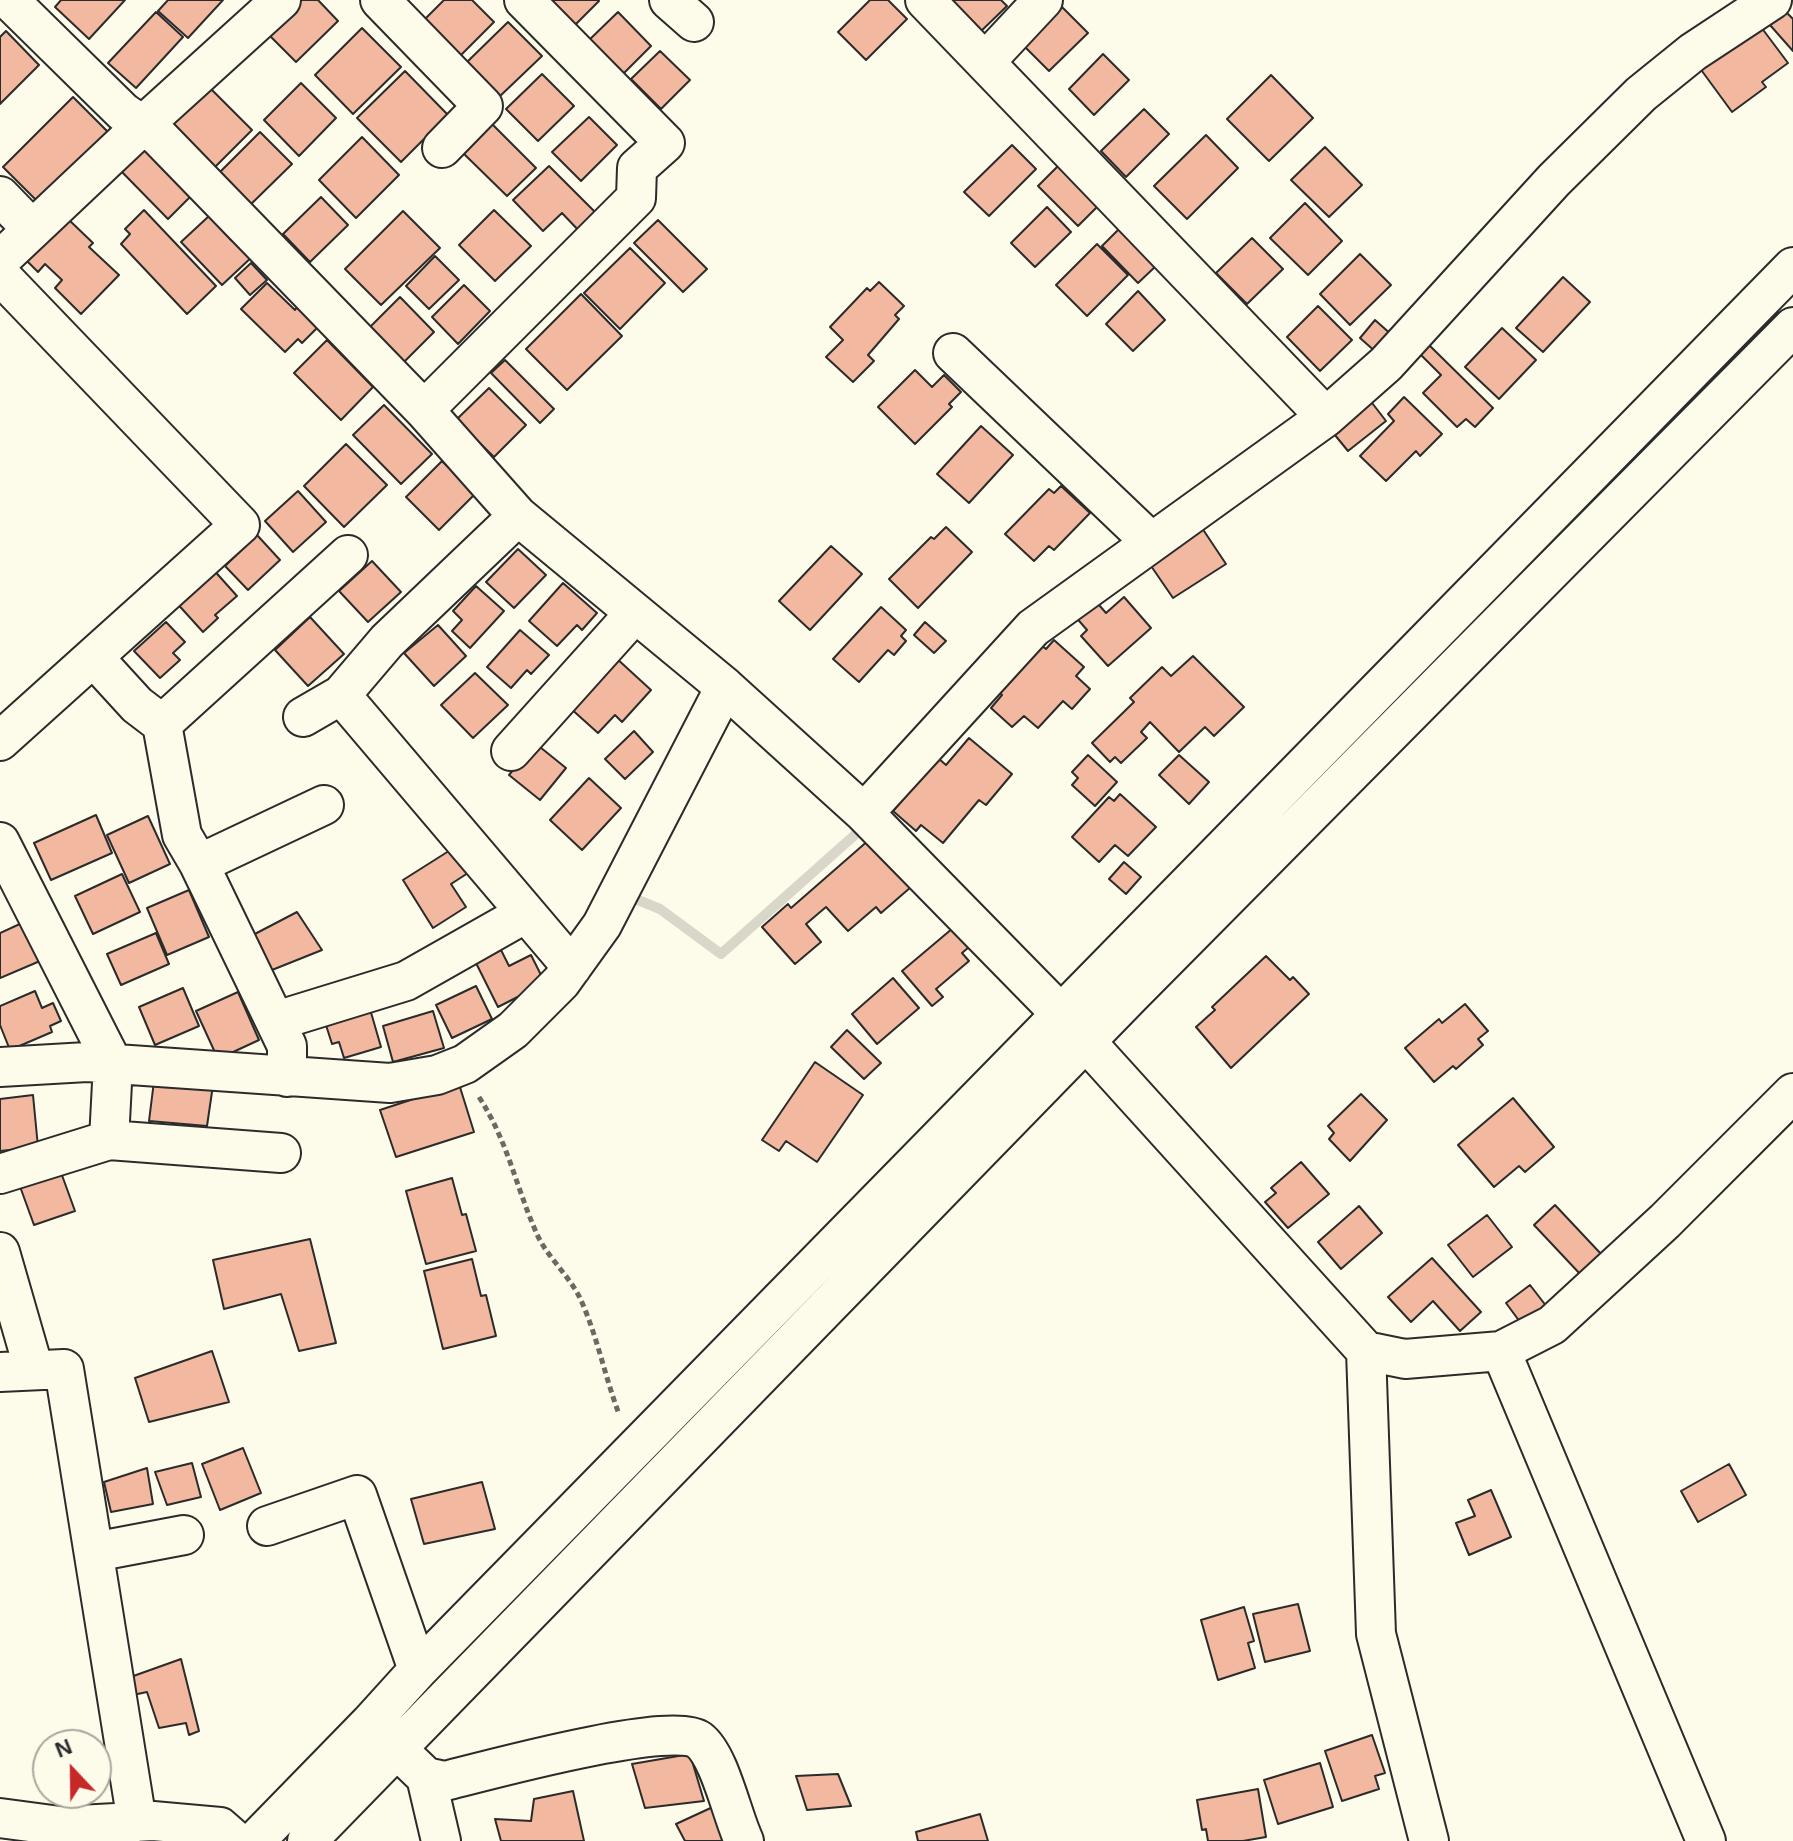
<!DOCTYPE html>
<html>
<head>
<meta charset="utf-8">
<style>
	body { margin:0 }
	#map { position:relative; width:1793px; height:1841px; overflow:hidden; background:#fdfbea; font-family:Helvetica,sans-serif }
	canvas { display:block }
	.north { position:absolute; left:32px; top:1729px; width:80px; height:80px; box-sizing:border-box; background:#fdfbea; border:2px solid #a9a89e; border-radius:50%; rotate:338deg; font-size:22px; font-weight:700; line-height:32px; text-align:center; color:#2b2b2b }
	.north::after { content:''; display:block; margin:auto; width:28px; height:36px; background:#c62828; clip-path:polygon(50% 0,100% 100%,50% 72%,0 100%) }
</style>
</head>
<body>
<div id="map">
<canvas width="1793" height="1841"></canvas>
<div class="north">N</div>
</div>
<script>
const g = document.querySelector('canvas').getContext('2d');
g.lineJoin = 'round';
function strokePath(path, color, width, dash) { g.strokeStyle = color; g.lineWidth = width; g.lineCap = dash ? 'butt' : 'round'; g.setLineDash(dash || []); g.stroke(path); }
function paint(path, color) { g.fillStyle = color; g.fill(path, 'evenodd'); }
const stream = new Path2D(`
	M626 899 628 896 660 909 721 954 866 825`);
const building = new Path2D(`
	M61 0H125L89 39 55 7Z
	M168 0H223L188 38 158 11Z
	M295 0H318L338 21 296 62 264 30Z
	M444 0H472L494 22 455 61 419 25Z
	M544 0H598L599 1 572 28Z
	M870 0H888L907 19 866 60 838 32Z
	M951 0H1001L1007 6 976 36Z
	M1062 7 1088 33 1049 71 1023 45Z
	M1785 11 1793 19V51L1770 25Z
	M156 12 183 37 136 88 108 63Z
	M618 12 651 46 620 77 586 43Z
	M508 22 542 56 498 98 465 64Z
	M1758 23 1788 63 1762 82 1766 87 1732 112 1699 67Z
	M362 28 401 67 353 114 315 75Z
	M6 31 39 65 0 104V37Z
	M660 51 690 80 661 109 631 79Z
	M1103 54 1129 80 1094 115 1069 89Z
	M405 71 448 115 401 162 357 118Z
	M542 74 574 106 538 141 506 109Z
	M1271 75 1313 118 1269 161 1227 119Z
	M301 83 336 118 299 156 264 120Z
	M206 84 252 130 215 167 169 121Z
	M73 97 109 133 39 203 3 167Z
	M1144 109 1169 134 1126 177 1101 151Z
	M589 117 617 145 581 181 552 152Z
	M491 123 536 168 507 196 462 152Z
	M260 132 292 164 245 210 214 178Z
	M1206 135 1238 168 1187 219 1154 186Z
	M362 137 399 175 356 218 319 180Z
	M1012 145 1036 169 989 216 964 192Z
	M146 147 193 194 168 219 121 171Z
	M1325 147 1362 185 1329 217 1291 180Z
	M549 166 599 216 581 233 562 213 543 231 513 200Z
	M1058 166 1098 206 1078 226 1038 186Z
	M321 197 348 225 310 262 283 234Z
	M1305 203 1342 241 1308 275 1270 238Z
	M1047 207 1071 232 1035 267 1011 243Z
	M144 210 216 286 187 314 121 244 130 234 125 229Z
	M494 210 531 246 495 281 459 245Z
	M403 211 440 248 381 305 345 269Z
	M209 216 232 241 236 237 254 255 222 285 181 242Z
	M67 218 93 243 89 247 119 275 81 314 55 288 62 280 45 264 38 272 26 260Z
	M658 220 707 269 683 292 634 243Z
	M1120 228 1157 265 1138 283 1102 246Z
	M1252 238 1283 269 1247 304 1216 273Z
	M1097 244 1128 275 1087 316 1056 285Z
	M630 248 665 283 620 329 584 293Z
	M1360 254 1391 285 1350 325 1320 294Z
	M435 256 459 280 429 309 406 286Z
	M251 263 267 280 250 295 235 278Z
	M1563 277 1590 302 1543 352 1516 328Z
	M879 282 904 306 895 315 899 319 868 355 874 361 853 382 826 357 843 340 830 327 867 288 870 291Z
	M267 283 295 310 298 306 319 326 302 343 298 339 285 352 241 309Z
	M464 285 490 311 458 344 432 317Z
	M1138 291 1165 320 1133 351 1106 324Z
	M581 294 622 336 567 390 526 349Z
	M400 297 434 332 394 372 360 337Z
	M1318 306 1352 340 1320 371 1287 337Z
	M1375 320 1393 336 1377 353 1360 338Z
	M1502 328 1536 360 1499 399 1465 367Z
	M327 340 373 387 341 420 294 373Z
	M1427 343 1493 408 1475 427 1466 419 1457 427 1423 393 1441 375 1418 352Z
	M505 360 554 409 540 423 491 373Z
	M915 370 932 387 944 375 961 392 949 404 952 407 915 444 878 407Z
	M489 388 526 425 494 457 456 420Z
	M1404 397 1442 434 1420 456 1416 451 1386 481 1360 456 1394 421 1388 414Z
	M1369 399 1386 421 1348 451 1330 429Z
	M384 405 432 454 401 484 353 435Z
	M981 426 1013 455 969 503 937 474Z
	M346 444 387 485 344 527 304 486Z
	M442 461 475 494 439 530 406 497Z
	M1061 486 1090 513 1054 550 1049 546 1034 561 1005 534 1049 489 1054 493Z
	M298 491 326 522 293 552 265 521Z
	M946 527 972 552 918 608 889 579 931 537 934 539Z
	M1202 528 1226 564 1173 598 1149 563Z
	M257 535 280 560 248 590 225 566Z
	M831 546 862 574 810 630 779 601Z
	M518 549 546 575 514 608 486 582Z
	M372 561 401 592 368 622 339 591Z
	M211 567 237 596 215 615 218 618 203 632 174 600Z
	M563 583 597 613 582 630 577 625 557 646 529 621Z
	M476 586 504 611 470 648 452 631 462 620 453 611Z
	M1124 597 1151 628 1108 666 1081 636 1087 630 1074 615 1093 598 1106 613Z
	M881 607 906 630 901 636 906 641 894 655 888 650 859 682 833 659Z
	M310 617 344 654 308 686 275 650Z
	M166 622 185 642 173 653 180 660 160 678 134 651Z
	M925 622 946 641 934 653 914 635Z
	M438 625 466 656 434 686 404 653Z
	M520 630 549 655 531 674 527 670 511 688 487 667Z
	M1054 640 1084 667 1076 676 1090 689 1072 709 1063 701 1038 728 1024 716 1012 727 991 708 1002 695 999 692 1042 646 1046 649Z
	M1193 656 1244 707 1214 736 1205 727 1179 752 1150 722 1141 732 1147 738 1121 763 1115 757 1110 762 1092 743 1134 702 1130 698 1162 667 1171 676Z
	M615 657 651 690 622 722 615 715 598 733 569 707Z
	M475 673 508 705 473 738 441 705Z
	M634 731 653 752 625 779 605 759Z
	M969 738 1012 774 986 805 979 800 943 843 921 825 916 831 893 811 938 758 946 765Z
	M535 743 566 768 540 800 509 775Z
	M1088 755 1117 782 1095 806 1072 785 1078 778 1072 772Z
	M1179 755 1209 782 1189 804 1159 775Z
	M589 778 621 808 582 850 550 820Z
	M1120 794 1156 827 1128 856 1115 845 1099 862 1072 837 1109 797 1114 801Z
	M96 815 112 853 51 880 34 843Z
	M148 816 170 864 129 883 107 835Z
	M870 839 911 887 881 913 876 907 848 931 826 907 806 924 821 942 795 964 762 927 788 904 791 908Z
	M452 849 468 873 451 884 466 907 433 928 403 880Z
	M1124 862 1141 877 1126 894 1109 879Z
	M122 874 140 912 93 934 75 896Z
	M189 890 209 937 167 955 147 908Z
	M297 912 322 950 272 970 251 936Z
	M22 923 40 961 0 978V933Z
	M953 928 969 947 962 953 969 961 936 989 943 997 932 1006 902 971Z
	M156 933 169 964 121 985 107 954Z
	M501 950 509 966 531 955 545 983 498 1007 476 963Z
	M1266 956 1290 980 1293 977 1309 994 1231 1068 1196 1027 1215 1010 1212 1007Z
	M893 978 919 1008 877 1044 852 1014Z
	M476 986 492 1019 452 1038 436 1005Z
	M183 988 199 1026 155 1045 139 1007Z
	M35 991 42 1008 53 1003 61 1021 50 1026 52 1032 10 1050 0 1025V1006Z
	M238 992 259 1040 218 1059 196 1011Z
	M1465 1004 1488 1031 1478 1039 1483 1045 1456 1069 1453 1066 1434 1082 1405 1048 1439 1019 1442 1023Z
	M370 1009 381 1047 344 1058 339 1042 332 1044 325 1022Z
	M433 1011 444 1048 393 1062 383 1026Z
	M847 1030 881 1063 864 1079 831 1047Z
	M815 1062 863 1095 817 1162 786 1141 779 1151 762 1140Z
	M154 1081 213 1085 207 1126 149 1121Z
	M459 1084 474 1132 396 1157 380 1110Z
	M1361 1094 1387 1120 1350 1161 1329 1139 1334 1133 1328 1126Z
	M33 1095 38 1147 0 1151V1099Z
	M1513 1098 1554 1147 1525 1172 1519 1166 1494 1187 1458 1145Z
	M1301 1162 1329 1194 1288 1228 1265 1202 1276 1193 1271 1188Z
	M59 1167 75 1211 34 1225 18 1181Z
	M452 1178 462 1215 466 1214 476 1251 426 1264 406 1191Z
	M1555 1205 1602 1255 1581 1275 1534 1225Z
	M1359 1206 1382 1233 1341 1269 1318 1242Z
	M1487 1215 1512 1247 1473 1277 1448 1245Z
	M310 1239 336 1343 299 1351 281 1294 224 1309 213 1260Z
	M1432 1258 1481 1312 1460 1331 1433 1301 1411 1322 1388 1297Z
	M472 1259 481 1296 486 1295 496 1336 443 1349 424 1271Z
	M1530 1285 1547 1307 1523 1326 1506 1303Z
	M212 1351 229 1402 149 1422 135 1378Z
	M243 1448 261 1493 220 1510 202 1464Z
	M192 1463 201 1497 167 1505 155 1472Z
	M1729 1464 1746 1495 1698 1522 1681 1491Z
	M147 1468 153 1504 111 1512 104 1482Z
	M482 1482 495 1529 424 1544 411 1499Z
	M1491 1490 1511 1537 1469 1555 1456 1523 1475 1516 1468 1500Z
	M1298 1604 1310 1651 1265 1662 1253 1614Z
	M1244 1607 1254 1641 1248 1643 1255 1668 1218 1680 1201 1620Z
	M181 1659 199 1731 189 1735 186 1723 159 1728 147 1692 128 1696 125 1679Z
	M1372 1735 1385 1773 1375 1776 1379 1789 1342 1801 1325 1751Z
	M690 1754 704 1801 645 1808 632 1764Z
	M1320 1763 1333 1807 1278 1824 1264 1780Z
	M838 1774 851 1806 807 1810 796 1776Z
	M1258 1789 1266 1837 1243 1841H1208L1206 1829 1202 1830 1197 1800Z
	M573 1791 584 1841H501L495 1819 531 1821 534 1799Z
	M715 1806 731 1841H685L676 1824Z
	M980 1814 988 1841H918L916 1832Z`);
const path = new Path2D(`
	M479 1097C508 1142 515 1184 536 1232 546 1256 568 1274 580 1298 597 1335 605 1377 619 1414`);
const minor = new Path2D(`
	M9 0 123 112 158 136 424 410 518 516 725 687 864 813 1060 1013 1366 1351 1405 1359 1501 1351 1552 1325 1665 1221 1793 1093
	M380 0 483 106 442 148
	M669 0 694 22
	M925 0 1326 417
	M985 62 1043 0
	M0 196 31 228
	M0 260 142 126 281 0
	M0 275 240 525 0 741
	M953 353 1151 542
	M424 410 636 198 637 168 665 143 524 0
	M94 658 137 705 162 724 182 835 199 864 287 1046V1077
	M341 695 572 967
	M303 717 341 695 387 641 518 516
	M162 724 348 555
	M511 751 635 613
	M864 813 1033 628 1326 417 1386 364 1554 180 1641 94 1693 52 1772 0
	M0 842 113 1064 109 1140
	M199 864 324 805
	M276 1021 406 981 526 913
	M0 1067 87 1062 390 1083 437 1075 465 1064 513 1030 561 982 602 925 725 687
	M0 1174 109 1140 281 1153
	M0 1252 34 1370
	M1366 1351 1376 1634 1429 1841
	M1501 1351 1706 1841
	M0 1372 64 1369 137 1822
	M267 1526 357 1495 418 1670
	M94 1552 184 1535
	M378 1731 426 1777 445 1781C485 1771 672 1720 699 1740 720 1756 732 1816 744 1841
	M426 1777 441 1841
	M0 1818 60 1826 153 1821 220 1827 236 1841
	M255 1841 370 1723 418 1670 1793 267
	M307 1841 1130 996 1793 327`);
strokePath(stream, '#d8d7c9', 10);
paint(building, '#f2b8a0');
strokePath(building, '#2b2b2b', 2);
strokePath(minor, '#2b2b2b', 42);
strokePath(path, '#6a6964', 5, [6, 4]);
strokePath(minor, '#fdfbea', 38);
</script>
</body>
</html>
